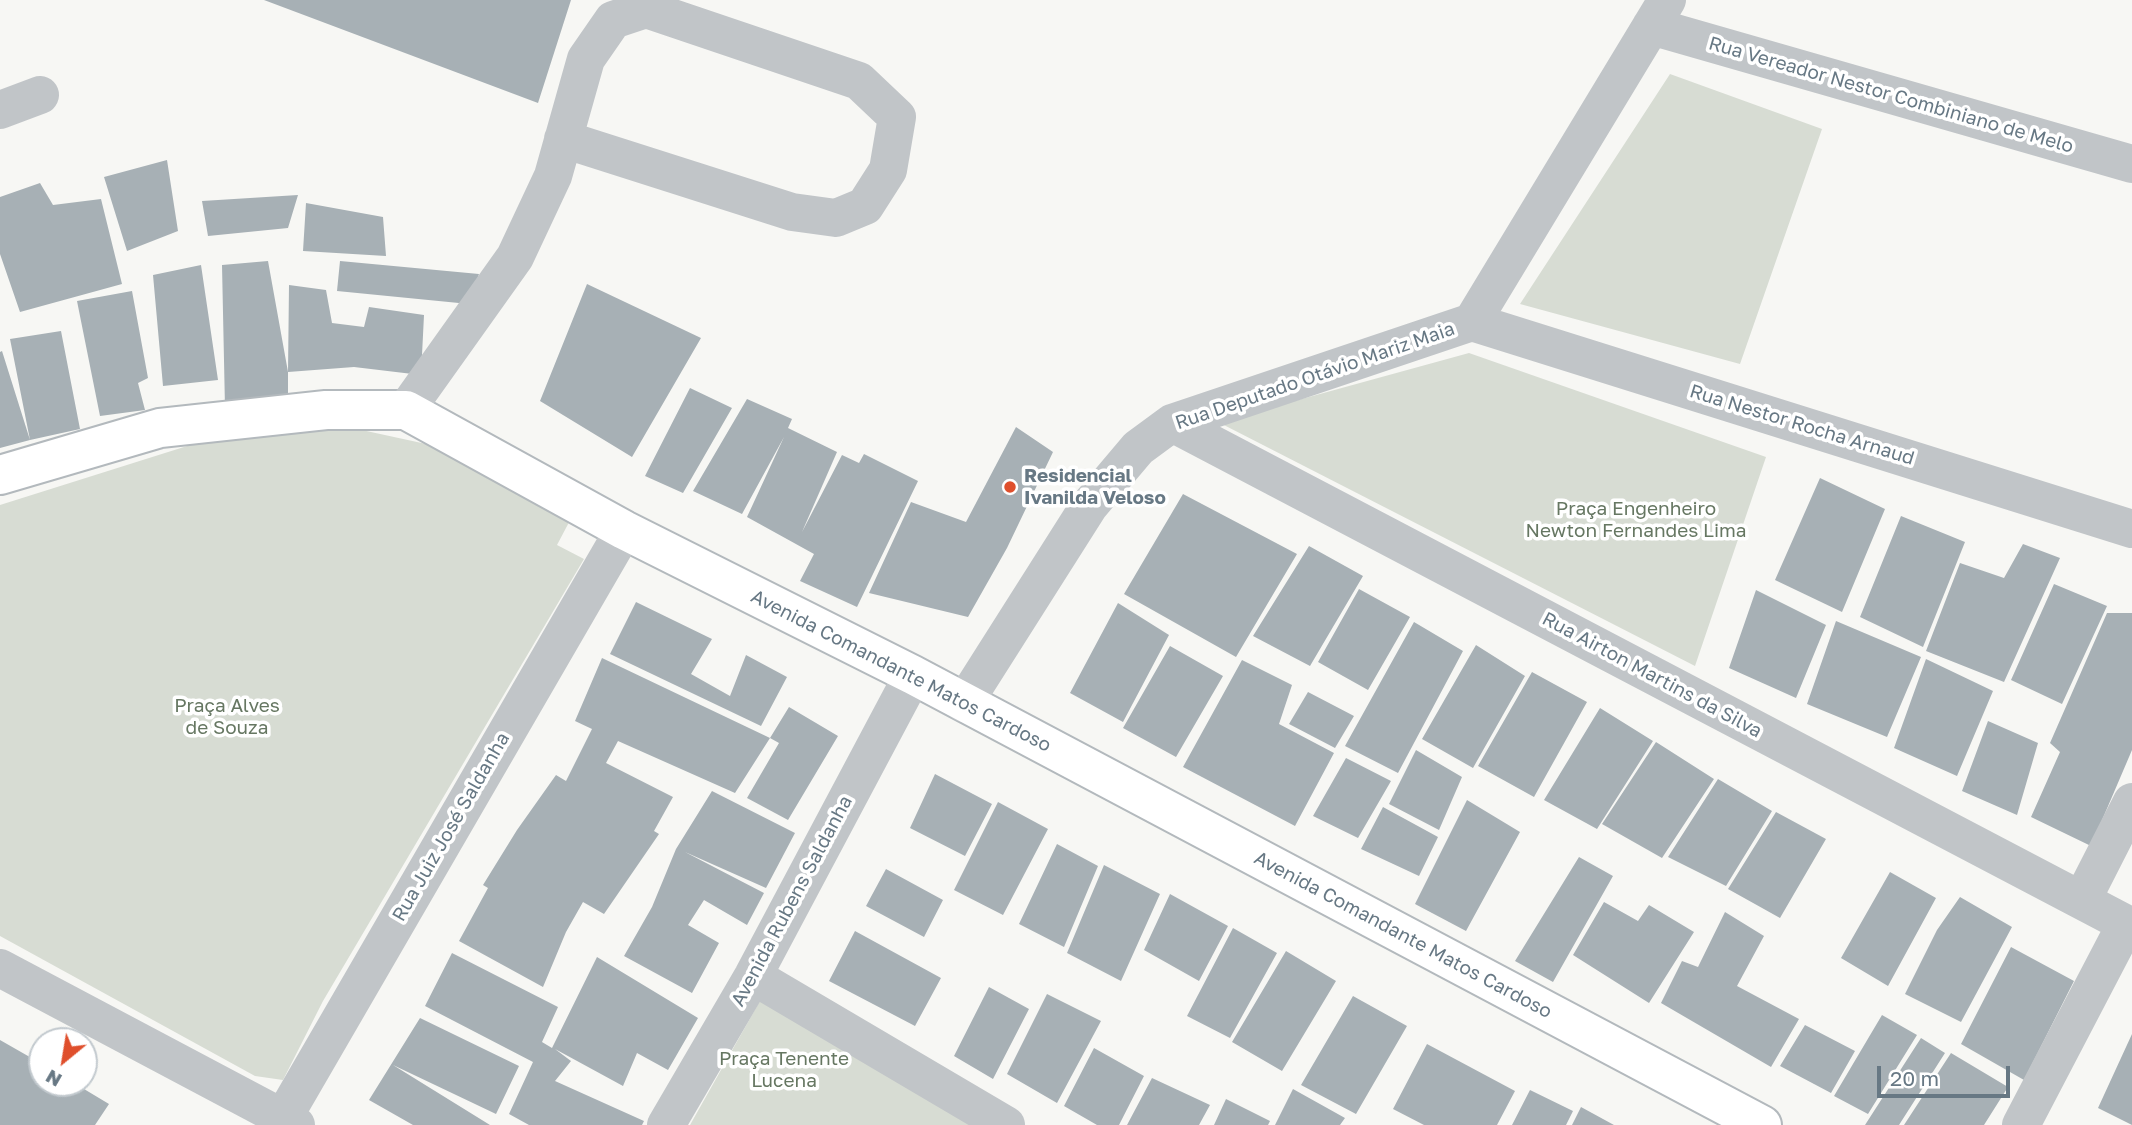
<!DOCTYPE html>
<html>
<head>
<meta charset="utf-8">
<style>
	body { margin:0 }
	#map { position:relative; width:2132px; height:1125px; overflow:hidden; background:#f7f7f4; font-family:"Golos Text",sans-serif }
	canvas { display:block }
	.north { position:absolute; left:28px; top:1027px; width:70px; height:70px; box-sizing:border-box; background:#fff; border:2px solid #c2c9ce; border-radius:50%; rotate:210deg; font-size:19px; font-weight:700; line-height:28px; text-align:center; color:#677884 }
	.north::after { content:''; display:block; margin:auto; width:24px; height:32px; background:#df4f2c; clip-path:polygon(50% 0,100% 100%,50% 72%,0 100%) }
	.scale { position:absolute; left:1877px; top:1066px; width:133px; height:32px; box-sizing:border-box; border:4px solid #677884; border-top:0; padding-left:9px; font-size:21px; line-height:24px; white-space:nowrap; color:#677884; -webkit-text-stroke:5px #fff; paint-order:stroke }
</style>
</head>
<body>
<div id="map">
<canvas width="2132" height="1125"></canvas>
<div class="north">N</div>
<div class="scale">20 m</div>
</div>
<script>
const g = document.querySelector('canvas').getContext('2d');
g.lineJoin = 'round';
function paint(path, color) { g.fillStyle = color; g.fill(path, 'evenodd'); }
function strokePath(path, color, width, dash) { g.strokeStyle = color; g.lineWidth = width; g.lineCap = dash ? 'butt' : 'round'; g.setLineDash(dash || []); g.stroke(path); }
function write(font, color, halo, rows, align = 'center') {
  g.font = font + ' "Golos Text",sans-serif'; g.lineWidth = 7; g.setLineDash([]); g.textBaseline = 'middle'; g.strokeStyle = halo; g.fillStyle = color; for (const [text, x, y, turn = 0] of rows) {
    g.save(); g.translate(x, y); g.rotate((+turn || 0) * Math.PI / 180); g.textAlign = isNaN(turn) ? turn : align; if (halo) g.strokeText(text, 0, 0); g.fillText(text, 0, 0); g.restore();
  }
}
const green = new Path2D(`
	M1670 74 1822 129 1740 364 1520 304Z
	M1469 353 1766 457 1695 666 1218 422Z
	M348 427 463 452 576 509 557 545 584 559 323 1001 283 1080 255 1076 0 936V505L203 441Z
	M761 999 1001 1125H690Z`);
const building = new Path2D(`
	M264 0H571L538 103Z
	M167 160 178 231 127 251 104 177Z
	M40 183 53 205 101 199 122 284 20 312 0 254V197Z
	M298 195 288 228 208 236 202 201Z
	M306 203 383 217 386 256 303 251Z
	M268 261 288 372V407L225 408 222 265Z
	M340 261 479 274 469 304 337 291Z
	M201 265 218 380 163 386 153 275Z
	M587 284 701 338 632 457 540 401Z
	M289 285 326 290 332 323 364 327 369 307 424 315 421 375 354 367 288 372Z
	M132 291 148 378 138 383 145 410 100 416 77 301Z
	M61 331 80 429 30 440 10 339Z
	M2 351 30 440 0 448V352Z
	M690 388 732 408 683 493 645 476Z
	M747 399 792 419 788 428 837 452 802 532 842 455 859 463 864 454 918 481 857 607 800 581 814 554 747 517 784 437 742 514 693 491Z
	M1016 427 1053 452 1007 548 968 617 869 593 911 502 966 522Z
	M1820 478 1885 509 1842 612 1775 580Z
	M1183 494 1297 554 1236 657 1124 594Z
	M1901 516 1965 542 1923 647 1860 617Z
	M2023 544 2060 558 2004 682 1926 651 1960 563 2004 578Z
	M1309 546 1363 576 1310 666 1253 636Z
	M2054 584 2107 606 2062 704 2011 680Z
	M1359 589 1410 617 1368 690 1318 662Z
	M1756 590 1826 625 1796 698 1729 668Z
	M636 602 712 639 691 674 730 696 746 655 787 677 761 726 610 654Z
	M1118 603 1169 635 1123 722 1070 693Z
	M2107 613H2132V750L2091 846 2031 817 2060 752 2050 743Z
	M1836 621 1921 657 1887 737 1807 704Z
	M1414 622 1463 651 1398 773 1345 746Z
	M1476 645 1525 676 1473 768 1422 739Z
	M1170 646 1223 676 1176 757 1123 728Z
	M602 658 770 738 735 793 618 741 606 763 673 797 654 831 659 834 604 914 583 902 566 932 543 987 459 941 488 888 483 885 517 830 556 775 566 781 592 729 575 721Z
	M1926 659 1993 691 1957 776 1894 748Z
	M1242 660 1292 685 1279 724 1334 753 1295 826 1183 767Z
	M1532 672 1587 702 1534 797 1478 766Z
	M1308 692 1354 716 1335 748 1289 724Z
	M789 707 838 736 788 820 747 798 779 743 770 738Z
	M1600 708 1653 741 1597 829 1544 800Z
	M1988 721 2038 743 2017 815 1962 791Z
	M1656 742 1714 779 1662 858 1602 824Z
	M1416 750 1462 777 1439 830 1389 804Z
	M1346 758 1391 781 1358 838 1313 816Z
	M935 774 992 804 965 856 910 828Z
	M1718 779 1772 811 1726 886 1668 857Z
	M712 791 795 833 766 888 685 852 764 893 747 925 704 900 688 925 719 943 692 993 624 956 652 907 676 849Z
	M1467 800 1520 832 1466 931 1415 904Z
	M998 802 1048 829 1003 915 954 890Z
	M1383 807 1438 837 1419 876 1361 849Z
	M1776 812 1826 839 1780 918 1728 889Z
	M1057 844 1098 866 1064 947 1019 924Z
	M1579 857 1613 876 1553 982 1515 961Z
	M1104 865 1160 894 1121 981 1067 953Z
	M886 869 943 900 924 937 866 906Z
	M1890 872 1936 898 1888 986 1841 958Z
	M1170 894 1228 926 1199 981 1144 950Z
	M1960 897 2012 927 1961 1022 1905 994 1937 930Z
	M1604 902 1638 921 1649 905 1694 932 1649 1003 1573 955Z
	M1725 912 1764 936 1737 986 1799 1019 1771 1067 1661 1003 1682 961 1698 967Z
	M1233 928 1277 953 1230 1038 1187 1016Z
	M855 931 941 978 915 1026 829 981Z
	M2011 947 2074 981 2024 1080 1961 1044Z
	M1286 951 1336 981 1282 1071 1232 1042Z
	M452 953 558 1007 542 1042 552 1048 597 957 698 1018 668 1070 637 1053 623 1086 555 1049 571 1061 555 1081 644 1121 642 1125H529L509 1114 533 1062 425 1006Z
	M989 987 1029 1009 993 1079 954 1056Z
	M1047 994 1101 1021 1057 1103 1007 1074Z
	M1353 996 1407 1026 1356 1114 1301 1085Z
	M1882 1015 1917 1035 1868 1114 1834 1096Z
	M420 1018 519 1066 496 1114 393 1065 490 1125H413L369 1100Z
	M1805 1025 1855 1051 1831 1093 1780 1066Z
	M2132 1034V1125L2098 1108Z
	M1921 1038 1945 1053 1899 1125H1865Z
	M0 1040 42 1064V1083H74L109 1104 95 1125H0Z
	M1427 1044 1515 1091 1497 1125H1424L1393 1109Z
	M1094 1048 1144 1076 1119 1125H1097L1064 1106Z
	M1951 1053 2008 1087 1984 1125H1904Z
	M1152 1078 1210 1105 1199 1125H1127Z
	M1293 1089 1345 1118 1340 1125H1275Z
	M1530 1090 1573 1111 1566 1125H1512Z
	M1226 1099 1270 1121 1268 1125H1214Z
	M1581 1107 1614 1125H1572Z`);
const minor = new Path2D(`
	M1651 26 2132 164
	M0 110 40 95
	M1472 322 2132 529
	M406 410 515 257 553 176 586 59 613 20 646 9 859 81 897 117 888 170 865 206 836 218 792 212 563 139
	M1172 423 2132 927
	M964 703 1089 506 1138 448 1172 423 1472 322 1667 0
	M2082 900 2132 802
	M0 968 296 1125
	M753 976 1006 1125
	M279 1125 624 530
	M666 1125 753 976 913 675
	M2021 1125 2126 924`);
const secondary = new Path2D(`
	M0 475 160 428 326 410H406L624 530 913 675 1762 1125`);
const markers = [
	[1010,487,7,"#df4f2c"]
];
const streetNames = [
	["Rua Vereador Nestor Combiniano de Melo",1891,95,16],
	["Rua Deputado Otávio Mariz Maia",1315,376,-19],
	["Rua Nestor Rocha Arnaud",1802,425,17],
	["Avenida Comandante Matos Cardoso",901,671,27],
	["Rua Airton Martins da Silva",1652,675,28],
	["Rua Juiz José Saldanha",451,827,-60],
	["Avenida Rubens Saldanha",792,901,-62],
	["Avenida Comandante Matos Cardoso",1403,935,28]
];
const poiNames = [
	["Residencial",1024,476],
	["Ivanilda Veloso",1024,498]
];
const parkNames = [
	["Praça Engenheiro",1636,509],
	["Newton Fernandes Lima",1636,531],
	["Praça Alves",227,706],
	["de Souza",227,728],
	["Praça Tenente",784,1059],
	["Lucena",784,1081]
];
paint(green, '#d7dcd3');
paint(building, '#a7b0b5');
strokePath(secondary, '#b3b9bd', 42);
strokePath(minor, '#c1c5c8', 38);
strokePath(secondary, '#fff', 38);
for (const [x, y, r, color] of markers) { const dot = new Path2D(); dot.arc(x, y, r, 0, 2 * Math.PI); g.fillStyle = color; g.fill(dot); strokePath(dot, '#fff', 2.5); }
write('19px', '#677884', '#fff', streetNames);
write('bold 19px', '#677884', '#fff', poiNames, 'left');
write('19px', '#667762', '#fff', parkNames);
</script>
</body>
</html>
